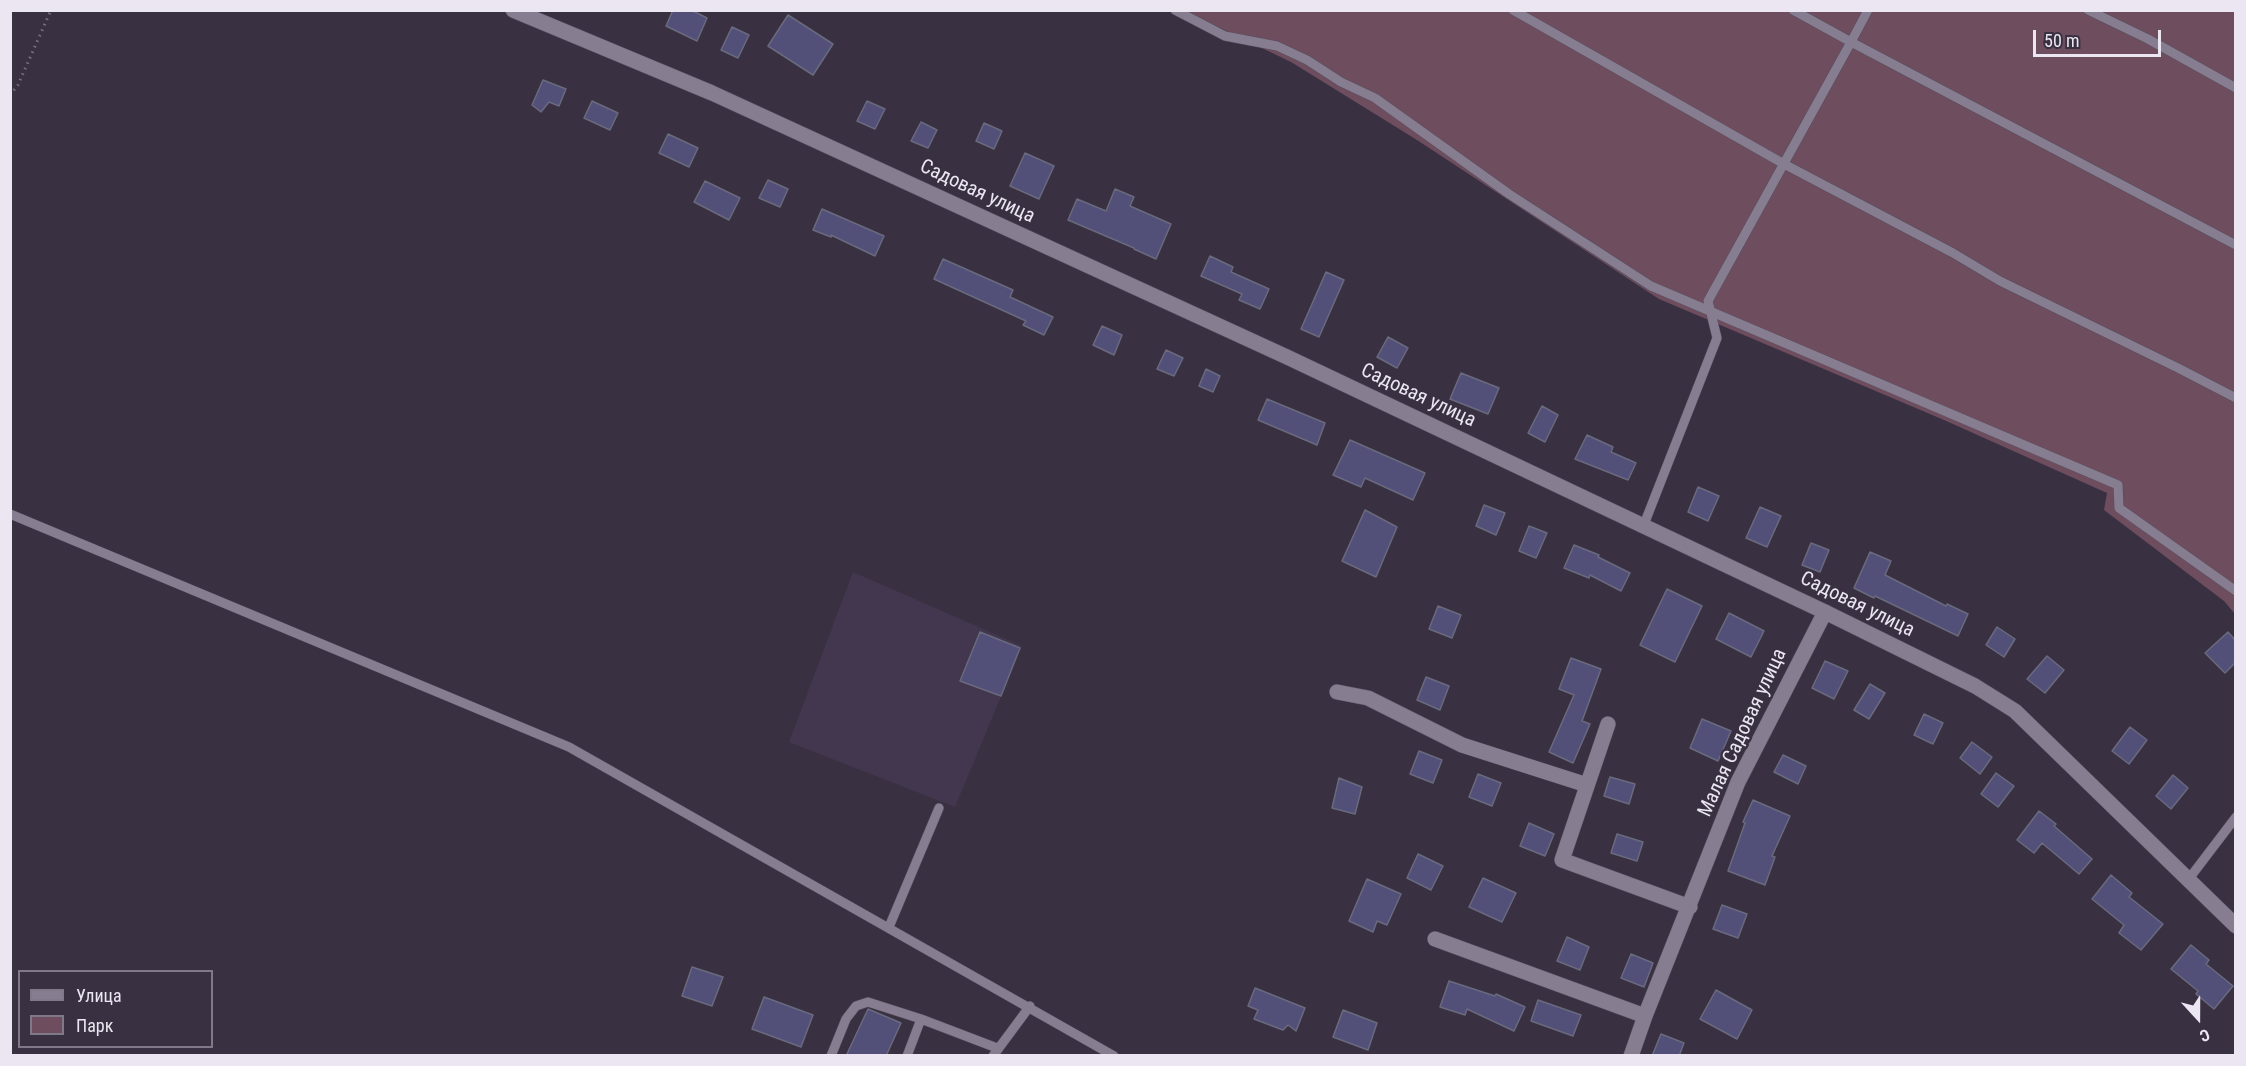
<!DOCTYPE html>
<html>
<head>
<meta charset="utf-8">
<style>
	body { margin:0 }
	#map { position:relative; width:2246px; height:1066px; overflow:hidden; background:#393142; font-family:"Roboto Condensed",sans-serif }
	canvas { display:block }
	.frame { position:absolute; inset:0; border:12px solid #ebe6f1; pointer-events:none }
	.legend { position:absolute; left:18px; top:970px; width:195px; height:78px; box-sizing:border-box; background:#393142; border:2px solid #807988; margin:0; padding:8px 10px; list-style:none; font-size:18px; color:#ebe6f1 }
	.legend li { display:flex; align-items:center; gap:12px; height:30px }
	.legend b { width:30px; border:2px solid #807988 }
	.north { position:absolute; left:2168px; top:988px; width:60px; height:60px; -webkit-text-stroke:4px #393142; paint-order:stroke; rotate:159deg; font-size:16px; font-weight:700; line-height:24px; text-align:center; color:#ebe6f1 }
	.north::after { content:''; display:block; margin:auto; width:21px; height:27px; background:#ebe6f1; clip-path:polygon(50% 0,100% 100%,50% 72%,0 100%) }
	.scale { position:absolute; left:2033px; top:30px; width:128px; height:27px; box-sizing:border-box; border:3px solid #ebe6f1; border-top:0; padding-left:8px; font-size:18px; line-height:21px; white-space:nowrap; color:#ebe6f1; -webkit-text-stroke:4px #393142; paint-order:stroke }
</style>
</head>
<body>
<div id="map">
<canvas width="2246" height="1066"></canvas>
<div class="frame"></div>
<ul class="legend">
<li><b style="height:8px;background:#867d90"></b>Улица</li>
<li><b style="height:16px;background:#6e4d5f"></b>Парк</li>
</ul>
<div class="north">С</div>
<div class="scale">50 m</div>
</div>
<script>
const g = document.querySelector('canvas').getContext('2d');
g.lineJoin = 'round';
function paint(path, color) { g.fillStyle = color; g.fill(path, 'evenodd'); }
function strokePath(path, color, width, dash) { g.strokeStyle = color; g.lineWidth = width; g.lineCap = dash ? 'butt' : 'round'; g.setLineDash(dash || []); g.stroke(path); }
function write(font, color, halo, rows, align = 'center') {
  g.font = font + ' "Roboto Condensed",sans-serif'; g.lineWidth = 5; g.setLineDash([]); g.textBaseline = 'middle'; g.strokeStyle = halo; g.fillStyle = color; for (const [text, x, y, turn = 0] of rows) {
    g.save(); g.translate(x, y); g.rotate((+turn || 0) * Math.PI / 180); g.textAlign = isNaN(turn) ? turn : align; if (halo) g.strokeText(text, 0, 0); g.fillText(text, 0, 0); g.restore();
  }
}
const built = new Path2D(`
	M853 572 1022 646 955 807 789 742Z`);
const green = new Path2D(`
	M1185 11H2235V614L2224 601 2104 510 2107 493 1944 420 1659 299 1417 140 1291 62Z`);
const building = new Path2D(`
	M673 10H691L707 18 697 41 666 26Z
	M788 15 833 44 813 75 768 46Z
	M732 27 749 35 738 58 721 50Z
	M543 80 566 89 559 106 549 102 541 112 532 105Z
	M592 101 618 113 610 130 584 118Z
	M867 101 885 109 875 129 857 121Z
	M921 122 937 130 928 148 911 141Z
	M984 123 1002 131 994 149 976 141Z
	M668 134 698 148 689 167 659 153Z
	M1025 153 1054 166 1039 199 1010 186Z
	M768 180 788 189 780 207 759 198Z
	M705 181 740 198 729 220 694 202Z
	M1115 189 1134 197 1130 206 1171 224 1156 259 1134 249V248L1068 220 1077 199 1106 211Z
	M822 209 884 236 875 256 831 235V237L813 230Z
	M1210 256 1233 267 1231 272 1269 289 1260 309 1239 300 1242 294 1201 276Z
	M943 259 1013 290 1010 297 1053 317 1044 335 1023 325 1026 321 934 279Z
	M1326 272 1344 280 1319 337 1301 329Z
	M1102 326 1122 335 1114 355 1093 345Z
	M1388 337 1408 348 1397 368 1377 357Z
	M1166 350 1183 358 1174 376 1157 369Z
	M1206 369 1220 376 1213 392 1199 386Z
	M1461 373 1499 388 1488 414 1450 399Z
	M1267 399 1325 423 1317 445 1258 420Z
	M1542 406 1558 415 1545 442 1528 433Z
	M1587 435 1613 447 1611 452 1636 463 1628 480 1575 459Z
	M1350 440 1425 473 1413 500 1365 478 1361 487 1333 475Z
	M1698 487 1719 496 1708 521 1688 512Z
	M1484 505 1505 513 1496 535 1476 526Z
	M1760 507 1781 516 1767 547 1746 538Z
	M1365 510 1397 527 1376 577 1342 561Z
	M1529 526 1547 533 1536 558 1519 551Z
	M1811 543 1829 550 1820 572 1802 565Z
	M1574 545 1599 555 1598 557 1630 573 1621 591 1590 575 1589 578 1564 568Z
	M1870 552 1891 561 1885 575 1946 606 1947 604 1968 614 1958 636 1875 596 1874 598 1854 588Z
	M1667 589 1702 606 1675 662 1640 645Z
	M1438 606 1461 615 1452 638 1429 629Z
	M1729 613 1764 631 1751 657 1716 639Z
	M1997 627 2015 639 2004 657 1986 645Z
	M980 632 1020 648 1001 696 960 681Z
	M2228 632 2235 640V663L2225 673 2205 653Z
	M2047 656 2064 670 2045 693 2027 679Z
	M1571 658 1601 669 1582 721 1590 724 1573 763 1549 752 1574 695 1559 689Z
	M1825 661 1848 671 1834 699 1812 688Z
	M1426 677 1449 686 1440 710 1417 700Z
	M1870 684 1885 693 1869 719 1854 710Z
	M1924 714 1943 723 1933 744 1914 735Z
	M1702 719 1731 731 1718 761 1690 748Z
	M2130 727 2147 740 2129 764 2112 751Z
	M1972 742 1992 757 1980 774 1960 758Z
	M1419 751 1442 760 1433 783 1410 774Z
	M1783 755 1806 766 1798 784 1774 772Z
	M1996 773 2014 786 1998 807 1981 794Z
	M1478 774 1501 783 1492 806 1469 797Z
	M2173 775 2188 788 2171 809 2156 796Z
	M1610 777 1635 784 1629 804 1604 796Z
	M1339 778 1362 787 1355 814 1332 808Z
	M1753 800 1790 816 1772 856 1775 857 1765 885 1728 871 1745 823 1743 822Z
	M2039 811 2056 824 2054 826 2092 859 2079 874 2042 843 2034 853 2017 840Z
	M1529 823 1554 834 1545 856 1520 846Z
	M1617 834 1643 842 1637 861 1611 853Z
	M1418 854 1443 866 1431 890 1407 878Z
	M2111 875 2132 893 2129 897 2163 924 2141 950 2119 933 2124 925 2092 899Z
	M1483 878 1516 893 1502 922 1469 907Z
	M1367 879 1401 894 1387 925 1377 921 1373 932 1349 921Z
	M1722 905 1747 914 1738 938 1713 929Z
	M1567 937 1589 947 1580 970 1557 961Z
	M2191 945 2209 960 2206 964 2233 986 2214 1009 2196 994 2198 991 2171 969Z
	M1631 954 1653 963 1644 987 1621 978Z
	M692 967 723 977 712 1006 682 996Z
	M1449 981 1495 996 1496 994 1525 1007 1514 1031 1467 1009 1465 1015 1440 1007Z
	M1255 988 1305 1008 1296 1031 1288 1025 1283 1030 1254 1019 1258 1010 1248 1006Z
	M1716 990 1752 1010 1737 1039 1700 1019Z
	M764 997 813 1015 801 1047 752 1029Z
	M1538 1000 1581 1015 1573 1036 1531 1021Z
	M868 1009 901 1023 886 1056H846Z
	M1343 1010 1377 1023 1368 1050 1333 1037Z
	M1661 1034 1684 1043 1679 1056H1652Z`);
const path = new Path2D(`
	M10 95 18 85 51 10`);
const lane = new Path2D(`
	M1175 10 1225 36 1277 46 1307 60 1341 82 1375 98 1509 194 1651 286 2118 485 2119 508 2236 591
	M1513 10 1784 164 1953 253 2000 281 2178 368 2236 398
	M1793 10 1851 42 1868 10
	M2088 10 2148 39 2236 88
	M10 514 569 747 1114 1056
	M1643 527 1717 338 1708 301 1851 42 2236 245
	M2188 880 2236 817
	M889 927 939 808
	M831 1056 846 1019 856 1006 868 1002 921 1019 997 1048
	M907 1056 921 1019
	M993 1056 1030 1006`);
const street = new Path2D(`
	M1337 692 1368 698 1462 745 1587 785
	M1608 724 1562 860 1690 907
	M1435 939 1645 1016
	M1631 1056 1645 1016 1738 782 1825 612`);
const secondary = new Path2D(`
	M513 10 712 93 1287 357 1825 612 1975 686 2015 711 2236 926`);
const streetNames = [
	["Садовая улица",977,192,25],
	["Садовая улица",1418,396,25],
	["Садовая улица",1857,605,26],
	["Малая Садовая улица",1743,733,-65]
];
paint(built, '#42374e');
paint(green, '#6e4d5f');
paint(building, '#524f79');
strokePath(building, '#6a6a7e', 1.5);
strokePath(lane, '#564e5d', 10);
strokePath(street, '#564e5d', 16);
strokePath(secondary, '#564e5d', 16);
strokePath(path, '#756e7d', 3, [1.5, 4.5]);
strokePath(lane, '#867d90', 9);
strokePath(street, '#867d90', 15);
strokePath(secondary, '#867d90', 15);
write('20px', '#ebe6f1', '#393142', streetNames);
</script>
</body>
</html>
